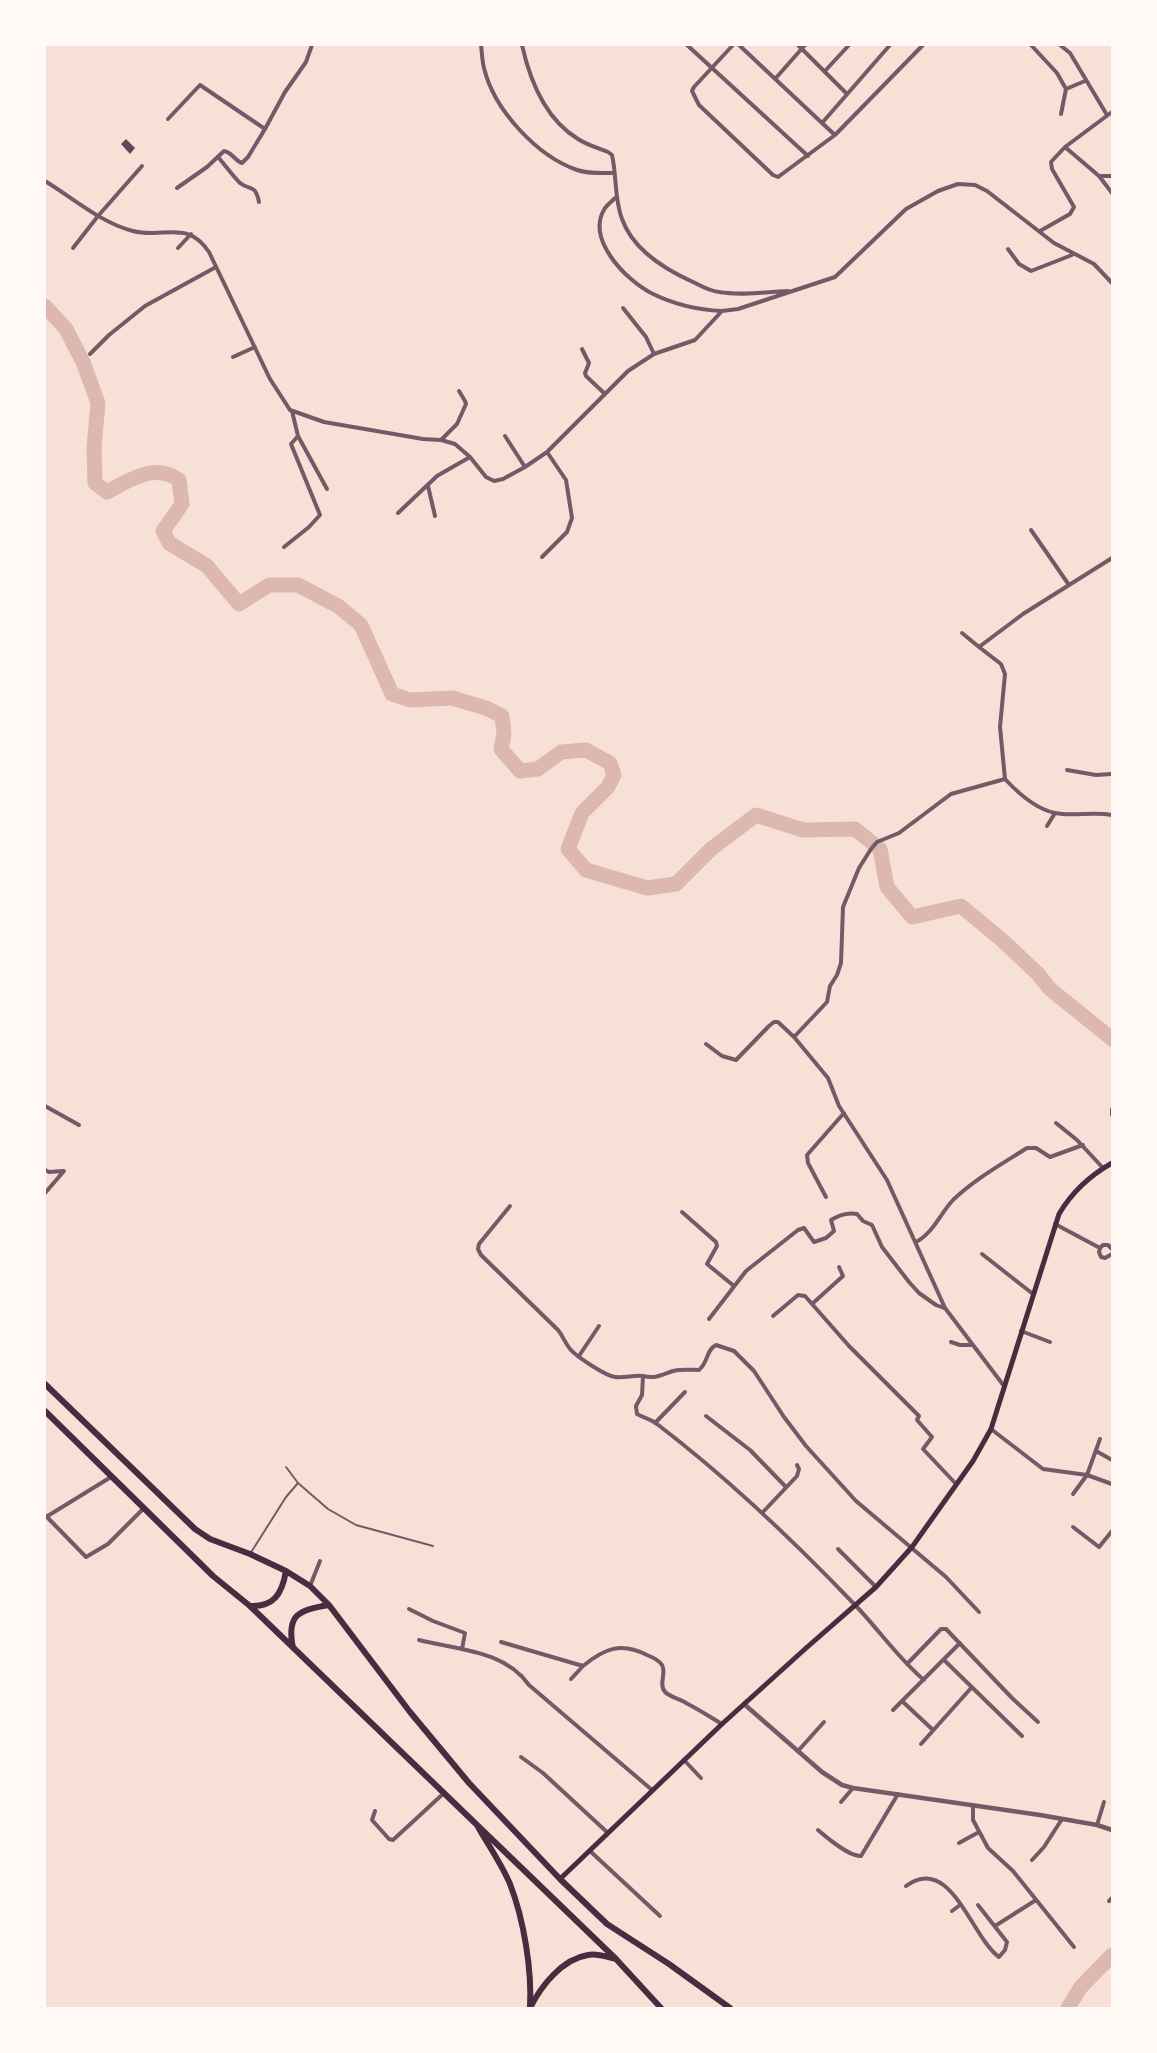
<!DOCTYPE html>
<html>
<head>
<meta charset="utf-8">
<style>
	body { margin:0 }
	#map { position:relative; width:1157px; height:2053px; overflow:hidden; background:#f7e1d7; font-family:Bitter,serif }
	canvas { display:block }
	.frame { position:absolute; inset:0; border:46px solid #fffaf5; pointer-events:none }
</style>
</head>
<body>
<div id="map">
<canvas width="1157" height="2053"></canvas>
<div class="frame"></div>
</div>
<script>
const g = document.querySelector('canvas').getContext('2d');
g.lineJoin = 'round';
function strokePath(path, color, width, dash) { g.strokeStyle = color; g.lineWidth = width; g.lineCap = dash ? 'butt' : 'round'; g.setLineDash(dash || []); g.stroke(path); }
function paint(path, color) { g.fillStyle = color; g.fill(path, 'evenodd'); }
const river = new Path2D(`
	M45 306 66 329 83 362 98 403 94 448 95 483 107 492C130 480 155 462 179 480L182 504 163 531 169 543 207 566 239 604 269 585H298L338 606 361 625 392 694 410 700 452 698 486 708 502 716 504 734 501 749 520 771 538 769 561 752 586 750 610 763 614 775 608 787 582 813 568 849 586 870 647 888 676 884 711 849 756 815 803 830 855 829 880 849 887 887 912 917 961 906 1002 940 1038 974 1050 989 1112 1039
	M1068 2008 1080 1988 1112 1955`);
const building = new Path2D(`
	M126 139 135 148 130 154 121 144Z`);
const service = new Path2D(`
	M298 1483 328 1509 356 1525 433 1546
	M250 1554 286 1497 298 1483 286 1467`);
const minor = new Path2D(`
	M481 45C482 52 482 61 484 68 494 110 537 156 577 170 589 174 602 173 614 173
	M522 45C530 81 545 119 578 139 587 145 598 148 608 152L612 155C617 177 614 198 622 219 633 250 664 269 693 282 701 286 709 291 719 292 741 296 765 292 788 291
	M687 45 808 156
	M733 45 694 87 692 91 699 105 773 175 778 177 835 135 923 45
	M739 45 822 123
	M798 45 847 94
	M1031 45 1057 73 1066 89 1085 81
	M1060 45 1070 53 1107 115
	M825 71 849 45
	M775 79 805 45
	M1061 114 1066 89
	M168 119 200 85 265 129 285 92 306 62 312 45
	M835 135 822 123 890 45
	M1065 147 1099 176 1112 193
	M218 157C225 165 232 175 240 183 250 191 255 183 259 202
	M1100 176H1112
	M45 181C73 198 101 223 133 231 164 239 187 219 209 252L270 379 290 410 324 422 423 439 441 440 455 444 470 457 486 477 494 481 503 479 525 467 547 452 628 371 654 354 695 340 722 311 738 309 835 277 906 209 938 191 958 184 975 185 987 191 1054 243 1094 264 1112 283
	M177 188 207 167 224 151C232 152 235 161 242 163L248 157 265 129
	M615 198C612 201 608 204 605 208 585 239 626 280 651 293 673 304 698 310 722 311
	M1040 231 1070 214 1074 207 1052 169 1051 162 1065 147 1112 112
	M73 248 98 216 142 166
	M178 248 191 234
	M1008 249 1019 264 1031 271 1072 255
	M623 308 646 337 654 354
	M582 349 589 363 585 373 586 376 604 393
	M90 354 109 335 145 306 216 267
	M233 357 255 347
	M292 411 298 436 327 489
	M505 436 525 467
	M442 439 457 424 466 404 465 401 459 391
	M428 486 435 516
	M398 513 437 476 470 457
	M1031 530 1069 585
	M284 547 309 527 320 515 291 444 298 436
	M542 557 567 532 572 518 566 480 547 452
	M962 633 979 647 1023 614 1112 558
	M979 647 1001 664 1005 674 1000 727 1005 779C1018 793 1036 809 1055 813 1074 817 1092 811 1112 815
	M1067 770 1096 775 1112 774
	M1047 826 1055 813
	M794 1037 827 1002 830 986 837 975 841 963 843 907 859 868 871 849 877 842 899 833 951 794 1005 779
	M706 1044 722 1056 736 1060 769 1026 774 1022H778L794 1037 828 1078 839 1106 887 1180 945 1308 1004 1386
	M45 1106 79 1125
	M1112 1109V1115
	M1056 1123 1077 1140 1103 1168
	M45 1170 49 1172 63 1171
	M45 1193 64 1171
	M826 1197 808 1163 807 1155 844 1113
	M510 1206 479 1244 478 1249 481 1255 558 1330C563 1336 566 1345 571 1350 577 1357 606 1376 615 1377 625 1378 634 1375 643 1376L642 1395 636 1406 637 1414C644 1418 651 1419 657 1424 729 1479 794 1541 856 1606 879 1630 898 1658 924 1680
	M682 1212 716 1242 717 1246 707 1264 734 1286
	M1055 1224 1100 1248
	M916 1242C933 1233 940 1214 953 1200 975 1179 1002 1164 1027 1148H1036L1050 1157 1083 1145
	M1112 1249 1108 1245H1103L1100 1248 1099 1252 1101 1257 1105 1258 1112 1254
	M982 1254 1033 1294
	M812 1304 843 1276 839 1267
	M773 1316 798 1295 805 1296 849 1346 919 1416 917 1420 932 1437 923 1449 956 1484
	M709 1319 746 1271 798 1230 804 1228 814 1242 826 1238 834 1231 831 1220C839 1215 847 1212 857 1214L863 1221 872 1225 882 1247 909 1282 919 1293 936 1305 944 1308
	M1021 1331 1050 1342
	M951 1342 960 1345H971
	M579 1356 599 1326
	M643 1376C656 1379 661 1375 673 1371 681 1369 690 1370 699 1370 708 1363 706 1350 716 1345L734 1351 754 1371 784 1417 806 1446 856 1501 946 1577 979 1612
	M706 1416 750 1450 786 1487
	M655 1423 685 1392
	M991 1429 1043 1469 1087 1475 1112 1484
	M1096 1451 1112 1460
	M1073 1494 1087 1475 1100 1439
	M763 1512 797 1476 799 1469 797 1465
	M46 1516 86 1557 108 1544 144 1508
	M46 1517 111 1477
	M1073 1527 1099 1547 1112 1531
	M838 1549 876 1587
	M310 1586 320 1561
	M409 1609 433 1621 465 1633 462 1649
	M419 1640C458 1650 504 1650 529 1685L652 1790
	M501 1642 583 1666C605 1648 621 1642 647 1655 652 1657 659 1660 662 1665 667 1673 658 1684 665 1692 670 1697 680 1699 686 1703 698 1709 710 1717 722 1724
	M944 1660 1022 1736
	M907 1664 941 1629H946L1012 1698 1038 1722
	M571 1679 583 1666
	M902 1701 933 1730
	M893 1710 960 1643
	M921 1744 972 1687
	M798 1751 824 1722
	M521 1757 543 1773 608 1833
	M684 1760 701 1778
	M841 1802 853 1788
	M973 1805V1820L988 1848 1013 1871 1074 1947
	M375 1811 372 1820 389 1839 393 1840 444 1793
	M1097 1825 1104 1802
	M818 1830C826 1837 850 1857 861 1856L898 1794
	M959 1843 979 1832
	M590 1851 660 1916
	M1032 1860 1044 1847 1062 1819
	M906 1886C951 1853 971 1937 999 1957L1005 1950 1007 1942 978 1905
	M1109 1901 1112 1898
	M952 1911 960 1905
	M995 1926 1036 1900`);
const tertiary = new Path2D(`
	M744 1704 822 1772 842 1785 853 1788 1040 1815 1097 1825 1112 1830`);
const secondary = new Path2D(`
	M560 1879 722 1724 805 1649 876 1587 912 1547 973 1461 991 1429 1059 1214C1072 1192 1089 1176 1112 1163`);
const primary = new Path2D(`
	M478 1827C489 1846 502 1865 510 1884 524 1920 532 1970 530 2007`);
const trunk = new Path2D(`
	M45 1384 195 1529 210 1539 250 1554 286 1571 310 1586 329 1605 410 1712 469 1783 560 1879 607 1924 669 1964 730 2008
	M45 1411 213 1576 250 1606 616 1959 661 2008
	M250 1606C274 1607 282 1594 286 1571
	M293 1648C286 1614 299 1610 329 1605
	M530 2008C541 1986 562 1959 588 1955 597 1953 607 1957 616 1959`);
strokePath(river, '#dcb8b0', 15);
paint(building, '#644757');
strokePath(service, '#755966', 2);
strokePath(minor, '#755966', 4);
strokePath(tertiary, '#755966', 4.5);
strokePath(secondary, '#4a2c40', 5);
strokePath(primary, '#4a2c40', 6);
strokePath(trunk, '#4a2c40', 6);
</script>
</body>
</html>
